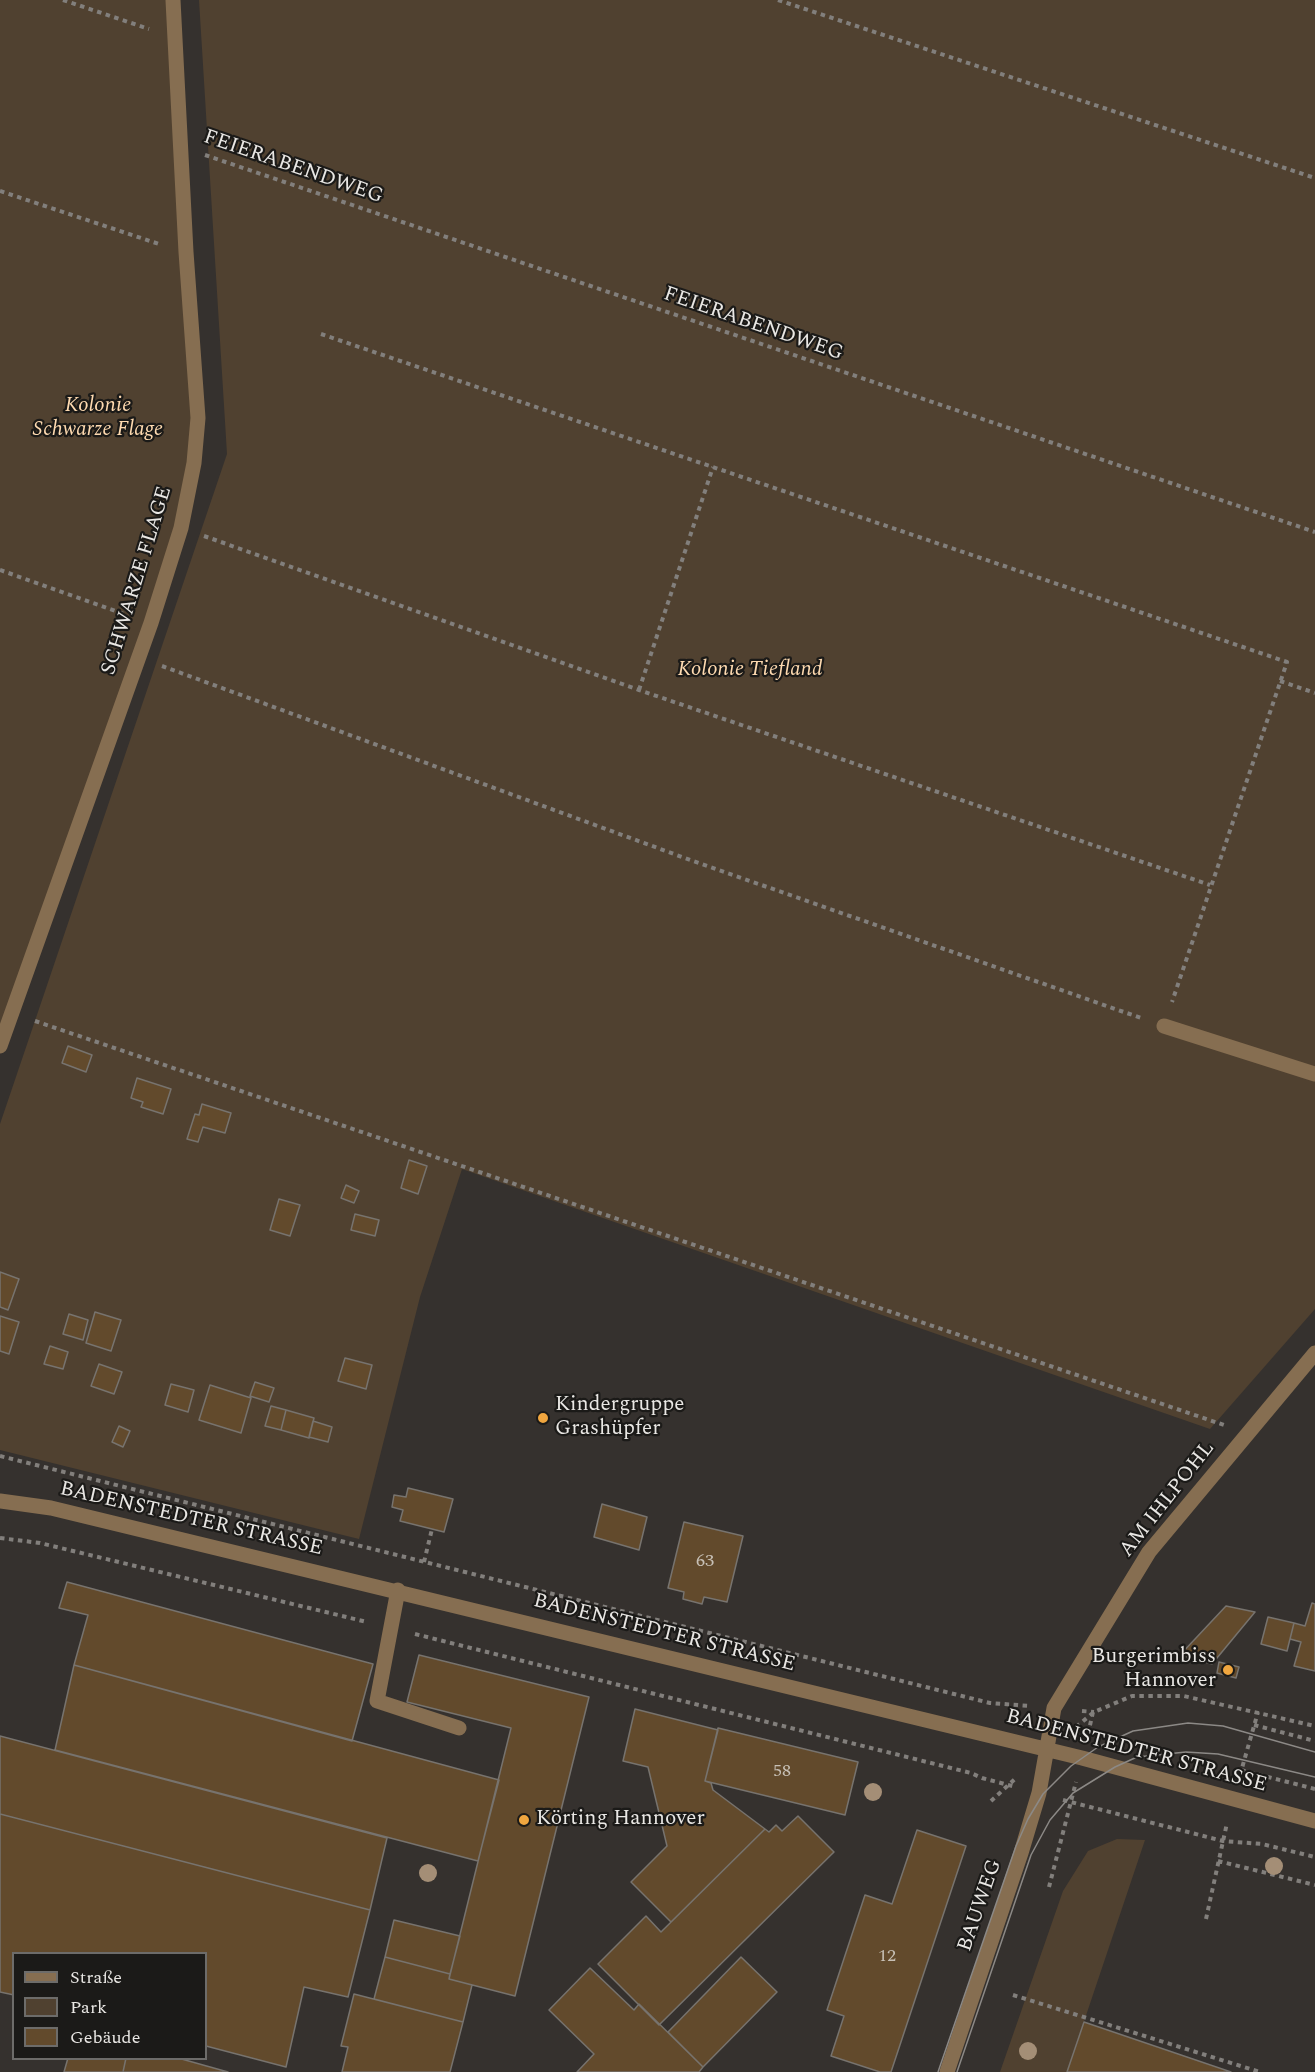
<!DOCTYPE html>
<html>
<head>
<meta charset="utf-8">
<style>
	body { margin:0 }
	#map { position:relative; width:1315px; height:2072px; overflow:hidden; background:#35312e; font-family:Spectral,serif }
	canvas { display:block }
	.legend { position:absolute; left:12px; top:1952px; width:195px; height:108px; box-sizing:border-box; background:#1b1a18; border:2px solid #6d6c6a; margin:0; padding:8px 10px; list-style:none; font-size:18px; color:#e9e7e4 }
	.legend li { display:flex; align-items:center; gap:12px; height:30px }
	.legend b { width:30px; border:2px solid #6d6c6a }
</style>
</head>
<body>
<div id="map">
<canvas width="1315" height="2072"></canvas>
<ul class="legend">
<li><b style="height:8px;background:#866e51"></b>Straße</li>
<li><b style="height:16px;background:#504130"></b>Park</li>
<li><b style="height:16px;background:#624a2c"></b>Gebäude</li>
</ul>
</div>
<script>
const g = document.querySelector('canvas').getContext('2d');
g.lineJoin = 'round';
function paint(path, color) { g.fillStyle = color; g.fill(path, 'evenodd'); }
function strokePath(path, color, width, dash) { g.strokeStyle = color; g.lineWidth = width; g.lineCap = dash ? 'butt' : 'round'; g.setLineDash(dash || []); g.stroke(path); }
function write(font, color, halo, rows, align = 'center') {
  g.font = font + ' Spectral,serif'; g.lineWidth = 4.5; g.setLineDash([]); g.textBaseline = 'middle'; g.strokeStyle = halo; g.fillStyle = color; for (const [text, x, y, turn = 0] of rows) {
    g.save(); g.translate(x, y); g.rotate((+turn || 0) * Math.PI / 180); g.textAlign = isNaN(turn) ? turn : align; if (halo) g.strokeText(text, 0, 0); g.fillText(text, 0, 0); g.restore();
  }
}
const green = new Path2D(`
	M0 0H173L198 418 181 528 0 1044Z
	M199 0H1315V1309L1210 1429 462 1169 420 1297 359 1539 0 1450V1124L227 454Z
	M1117 1839 1145 1840 1067 2072H1000L1063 1891 1088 1851Z`);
const building = new Path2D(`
	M68 1046 92 1055 86 1072 62 1063Z
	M137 1078 171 1089 163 1114 141 1107 143 1102 131 1098Z
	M202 1104 231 1113 225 1133 203 1127 198 1142 187 1139 195 1114 199 1115Z
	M409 1160 427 1166 418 1194 401 1188Z
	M346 1185 359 1191 354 1203 341 1198Z
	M279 1199 300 1205 290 1236 270 1230Z
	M355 1214 379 1220 375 1236 351 1230Z
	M0 1272 19 1279 8 1310 0 1307Z
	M95 1312 121 1320 111 1351 86 1343Z
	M69 1314 88 1320 83 1340 63 1334Z
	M0 1316 19 1322 9 1354 0 1351Z
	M50 1346 68 1352 63 1369 44 1364Z
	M345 1358 372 1365 366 1389 338 1381Z
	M99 1364 122 1372 114 1394 91 1386Z
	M255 1382 274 1388 269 1402 250 1396Z
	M171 1384 194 1390 188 1412 165 1405Z
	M210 1385 251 1398 241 1433 199 1420Z
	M271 1406 286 1410 281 1430 265 1426Z
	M286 1410 314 1418 309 1438 281 1430Z
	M313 1421 332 1427 328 1442 309 1437Z
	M119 1426 130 1431 123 1447 112 1442Z
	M408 1488 453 1499 444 1532 400 1521 403 1510 392 1507 394 1495 406 1497Z
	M602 1504 647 1517 639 1550 594 1537Z
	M684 1522 743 1536 727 1602 704 1597 702 1604 683 1599 684 1592 668 1588Z
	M67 1582 373 1664 352 1741 74 1665 88 1615 59 1608Z
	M1312 1603 1315 1604V1671L1294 1666 1301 1642 1290 1639 1294 1623 1305 1626Z
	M1226 1606 1255 1612 1212 1664 1180 1655Z
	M1268 1617 1294 1623 1287 1651 1261 1644Z
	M419 1655 589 1697 515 1996 449 1979 511 1728 407 1702Z
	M1219 1662 1239 1667 1236 1678 1217 1673Z
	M74 1665 499 1780 478 1861 55 1750Z
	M635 1709 718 1730 705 1781 711 1783 713 1790 765 1829 671 1922 631 1882 667 1846 648 1767 623 1761Z
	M718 1728 858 1762 845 1815 705 1781Z
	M0 1736 387 1838 370 1910 0 1814Z
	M0 1814 370 1910 348 1997 304 1987 286 2067 206 2046V1954H14V1995L0 1992Z
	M798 1816 834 1852 659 2025 598 1964 646 1916 661 1932 765 1829 769 1832 776 1825 782 1831Z
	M917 1830 966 1846 891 2072H880L831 2056 844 2016 827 2010 865 1895 892 1904Z
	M394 1920 460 1936 450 1974 385 1957Z
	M385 1957 450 1974 449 1979 472 1985 463 2022 374 1999Z
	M741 1957 777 1992 703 2067 668 2032Z
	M590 1968 634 2010 639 2004 703 2067 699 2072H577L594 2054 549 2010Z
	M354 1994 463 2022 450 2072H342L348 2047 341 2046Z
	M1084 2022 1231 2072H1067Z
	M68 2058H126L123 2072H64Z
	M126 2058H178L228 2072H123Z`);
const path = new Path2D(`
	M63 0 149 29
	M778 0 1315 178
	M205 155 1315 532
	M0 191 162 245
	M321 334 1287 662 1172 1002
	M204 536 639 690 1210 885
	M0 570 127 615
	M162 666 693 861 1141 1018
	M1280 681 1315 693
	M639 690 713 467
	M35 1021 1224 1425
	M0 1456 990 1703 1030 1706
	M0 1538 40 1543 367 1622
	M424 1562 432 1529
	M415 1634 971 1773 982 1778 1016 1787
	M1082 1711 1094 1712
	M1254 1725 1315 1741
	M1076 1727 1094 1712 1132 1696H1184L1315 1726
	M1088 1734 1093 1712
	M1241 1770 1315 1789
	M1240 1775 1258 1712
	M1063 1800 1223 1841 1262 1844 1315 1857
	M991 1801 1016 1778
	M1218 1861 1315 1885
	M1049 1887 1076 1782
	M1206 1919 1227 1823
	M1013 1995 1260 2072`);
const minor = new Path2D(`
	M1164 1026 1315 1074
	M0 1046 151 623 181 528 194 463 198 418 186 252 173 0
	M0 1501 51 1508 1082 1758 1315 1821
	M398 1590 377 1701 459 1728
	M947 2072 1021 1853 1039 1793 1054 1708 1149 1552 1315 1353`);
const tram = new Path2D(`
	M938 2072 1016 1846 1028 1819 1043 1794 1071 1766 1098 1747 1133 1731 1188 1723 1223 1726 1315 1752
	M957 2072 1031 1855 1050 1820 1073 1793 1115 1767 1137 1757 1186 1752 1218 1754 1315 1777`);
const trees = [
	[873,1792],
	[1274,1866],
	[428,1873],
	[1028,2051]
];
const markers = [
	[543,1418,6,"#f0a63f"],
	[1228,1670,6,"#f0a63f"],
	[524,1820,6,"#f0a63f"]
];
const numberNames = [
	["63",705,1562],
	["58",782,1772],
	["12",887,1957]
];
const streetNames = [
	["FEIERABENDWEG",293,168,19],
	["FEIERABENDWEG",753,325,19],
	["SCHWARZE FLAGE",138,581,-73],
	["AM IHLPOHL",1168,1500,-52],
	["BADENSTEDTER STRASSE",191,1520,13],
	["BADENSTEDTER STRASSE",664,1634,14],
	["BADENSTEDTER STRASSE",1136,1752,15],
	["BAUWEG",981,1906,-71]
];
const parkNames = [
	["Kolonie",98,407],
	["Schwarze Flage",98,431],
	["Kolonie Tiefland",750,671]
];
const poiNames = [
	["Kindergruppe",555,1406],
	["Grashüpfer",555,1430],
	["Burgerimbiss",1216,1658,"right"],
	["Hannover",1216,1682,"right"],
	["Körting Hannover",536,1820]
];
paint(green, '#504130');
paint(building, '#624a2c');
strokePath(building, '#77736e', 1.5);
strokePath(path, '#827f7c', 4, [4.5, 4.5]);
strokePath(minor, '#866e51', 15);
strokePath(tram, '#8c8986', 1.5);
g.fillStyle = '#a48e76';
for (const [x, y] of trees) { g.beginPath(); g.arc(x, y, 9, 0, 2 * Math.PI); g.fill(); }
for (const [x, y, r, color] of markers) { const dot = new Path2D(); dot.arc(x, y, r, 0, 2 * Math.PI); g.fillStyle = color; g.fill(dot); strokePath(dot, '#1b1a18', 2); }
write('18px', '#c7c0b6', null, numberNames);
write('21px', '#e9e7e4', '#1b1a18', streetNames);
write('italic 21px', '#fedab0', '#1b1a18', parkNames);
write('21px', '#e9e7e4', '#1b1a18', poiNames, 'left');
</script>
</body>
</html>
